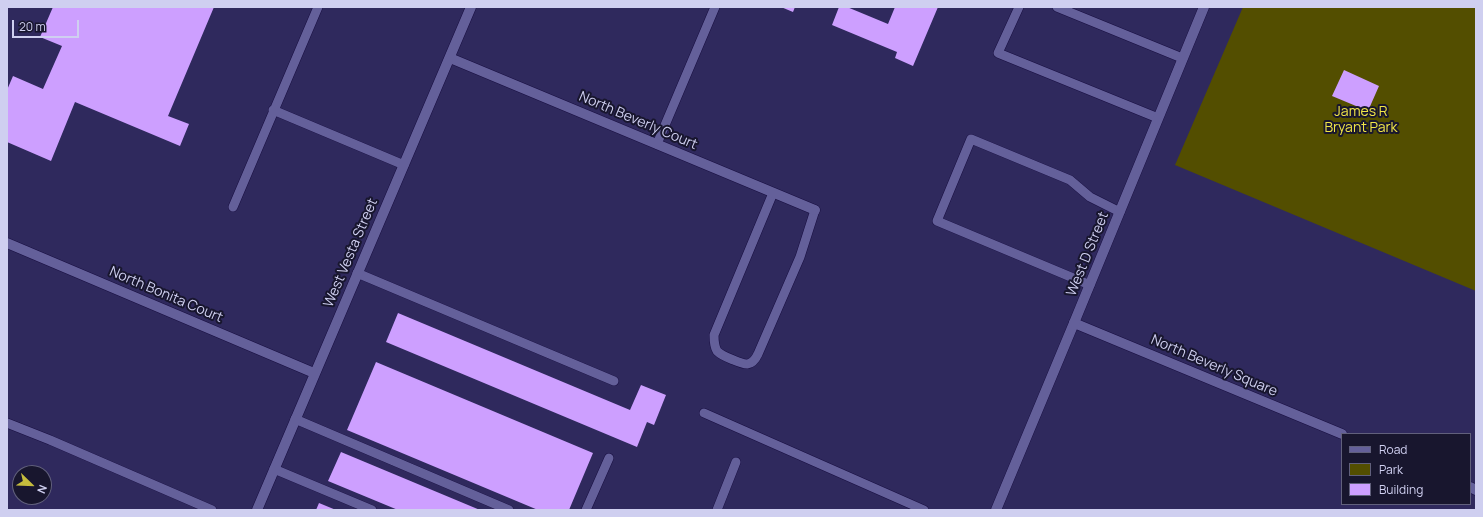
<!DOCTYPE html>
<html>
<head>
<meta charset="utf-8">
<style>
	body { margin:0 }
	#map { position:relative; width:1483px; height:517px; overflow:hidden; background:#2f295d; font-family:Manrope,sans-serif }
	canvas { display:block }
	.frame { position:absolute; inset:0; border:8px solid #cfcff0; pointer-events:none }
	.legend { position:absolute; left:1341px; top:433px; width:130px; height:72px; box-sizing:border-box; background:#18162e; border:1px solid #61607c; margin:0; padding:5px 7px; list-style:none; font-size:12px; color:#cfcff0 }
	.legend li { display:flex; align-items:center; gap:8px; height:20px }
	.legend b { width:20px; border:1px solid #61607c }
	.north { position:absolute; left:12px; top:465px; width:40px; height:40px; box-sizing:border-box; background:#18162e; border:1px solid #61607c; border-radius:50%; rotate:113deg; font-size:11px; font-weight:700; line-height:16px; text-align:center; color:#cfcff0 }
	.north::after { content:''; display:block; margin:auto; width:14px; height:18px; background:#c5bc3d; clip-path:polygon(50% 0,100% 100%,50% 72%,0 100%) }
	.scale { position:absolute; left:12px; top:20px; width:67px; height:18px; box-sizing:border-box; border:2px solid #cfcff0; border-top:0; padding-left:5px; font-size:12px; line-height:14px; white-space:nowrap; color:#cfcff0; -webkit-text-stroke:3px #18162e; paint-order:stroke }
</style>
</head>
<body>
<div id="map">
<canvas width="1483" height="517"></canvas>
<div class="frame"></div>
<ul class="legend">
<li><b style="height:5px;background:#64609a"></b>Road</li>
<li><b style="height:11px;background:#534e00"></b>Park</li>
<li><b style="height:11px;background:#cd9fff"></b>Building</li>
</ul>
<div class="north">N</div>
<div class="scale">20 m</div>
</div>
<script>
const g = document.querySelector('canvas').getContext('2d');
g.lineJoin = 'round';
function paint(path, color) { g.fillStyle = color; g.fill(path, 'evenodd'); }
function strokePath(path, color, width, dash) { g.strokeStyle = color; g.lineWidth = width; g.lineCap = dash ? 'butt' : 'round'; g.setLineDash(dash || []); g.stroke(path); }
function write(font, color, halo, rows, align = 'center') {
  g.font = font + ' Manrope,sans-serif'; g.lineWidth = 4; g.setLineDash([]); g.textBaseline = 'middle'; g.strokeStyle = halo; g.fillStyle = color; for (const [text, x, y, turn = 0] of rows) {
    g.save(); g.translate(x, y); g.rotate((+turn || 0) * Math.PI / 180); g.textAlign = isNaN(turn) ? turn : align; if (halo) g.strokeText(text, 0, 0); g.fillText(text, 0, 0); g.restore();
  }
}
const green = new Path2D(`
	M1243 7H1476V291L1175 165Z`);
const building = new Path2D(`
	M53 7H214L168 116 189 124 180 146 75 102 51 161 7 142V90L13 76 43 89 62 46 40 37Z
	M781 7H795L793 12Z
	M839 7H847L888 24 895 7H938L913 66 895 58 897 52 832 25Z
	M1344 70 1379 86 1368 111 1332 96Z
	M398 313 630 410 641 385 666 395 654 425 647 422 637 447 386 342Z
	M376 362 593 453 569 510H538L347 430Z
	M341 452 480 510H398L328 481Z
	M319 503 336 510H316Z`);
const service = new Path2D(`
	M1019 7 998 53 1158 118
	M1057 7 1182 58
	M273 110 404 165
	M657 144 715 7
	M773 193 714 335C714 341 714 346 717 351 721 355 726 357 731 359 743 364 751 369 758 354L800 257 815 210
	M233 207 318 7
	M357 273 614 381
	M1090 285 937 221 971 139 1070 180 1090 197 1120 212
	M704 413 924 510
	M295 419 509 510
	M7 423 50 440 212 510
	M274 469 372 510
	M586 510 609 458
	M717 510 736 462`);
const minor = new Path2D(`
	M450 58 815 210
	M7 243 314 373
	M1074 323 1342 434
	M1470 487 1476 490
	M257 510 471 7`);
const secondary = new Path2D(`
	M996 510 1074 323 1204 7`);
const parkNames = [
	["James R",1361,112],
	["Bryant Park",1361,128]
];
const streetNames = [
	["North Beverly Court",638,121,23],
	["West Vesta Street",351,253,-67],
	["West D Street",1088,254,-68],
	["North Bonita Court",166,295,23],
	["North Beverly Square",1214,366,23]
];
paint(green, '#534e00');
paint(building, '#cd9fff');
strokePath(service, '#180e40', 10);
strokePath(minor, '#180e40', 11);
strokePath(secondary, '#180e40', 11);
strokePath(service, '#64609a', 9);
strokePath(minor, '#64609a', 10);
strokePath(secondary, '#64609a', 10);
write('14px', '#f0e547', '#18162e', parkNames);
write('14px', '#cfcff0', '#18162e', streetNames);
</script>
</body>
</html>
